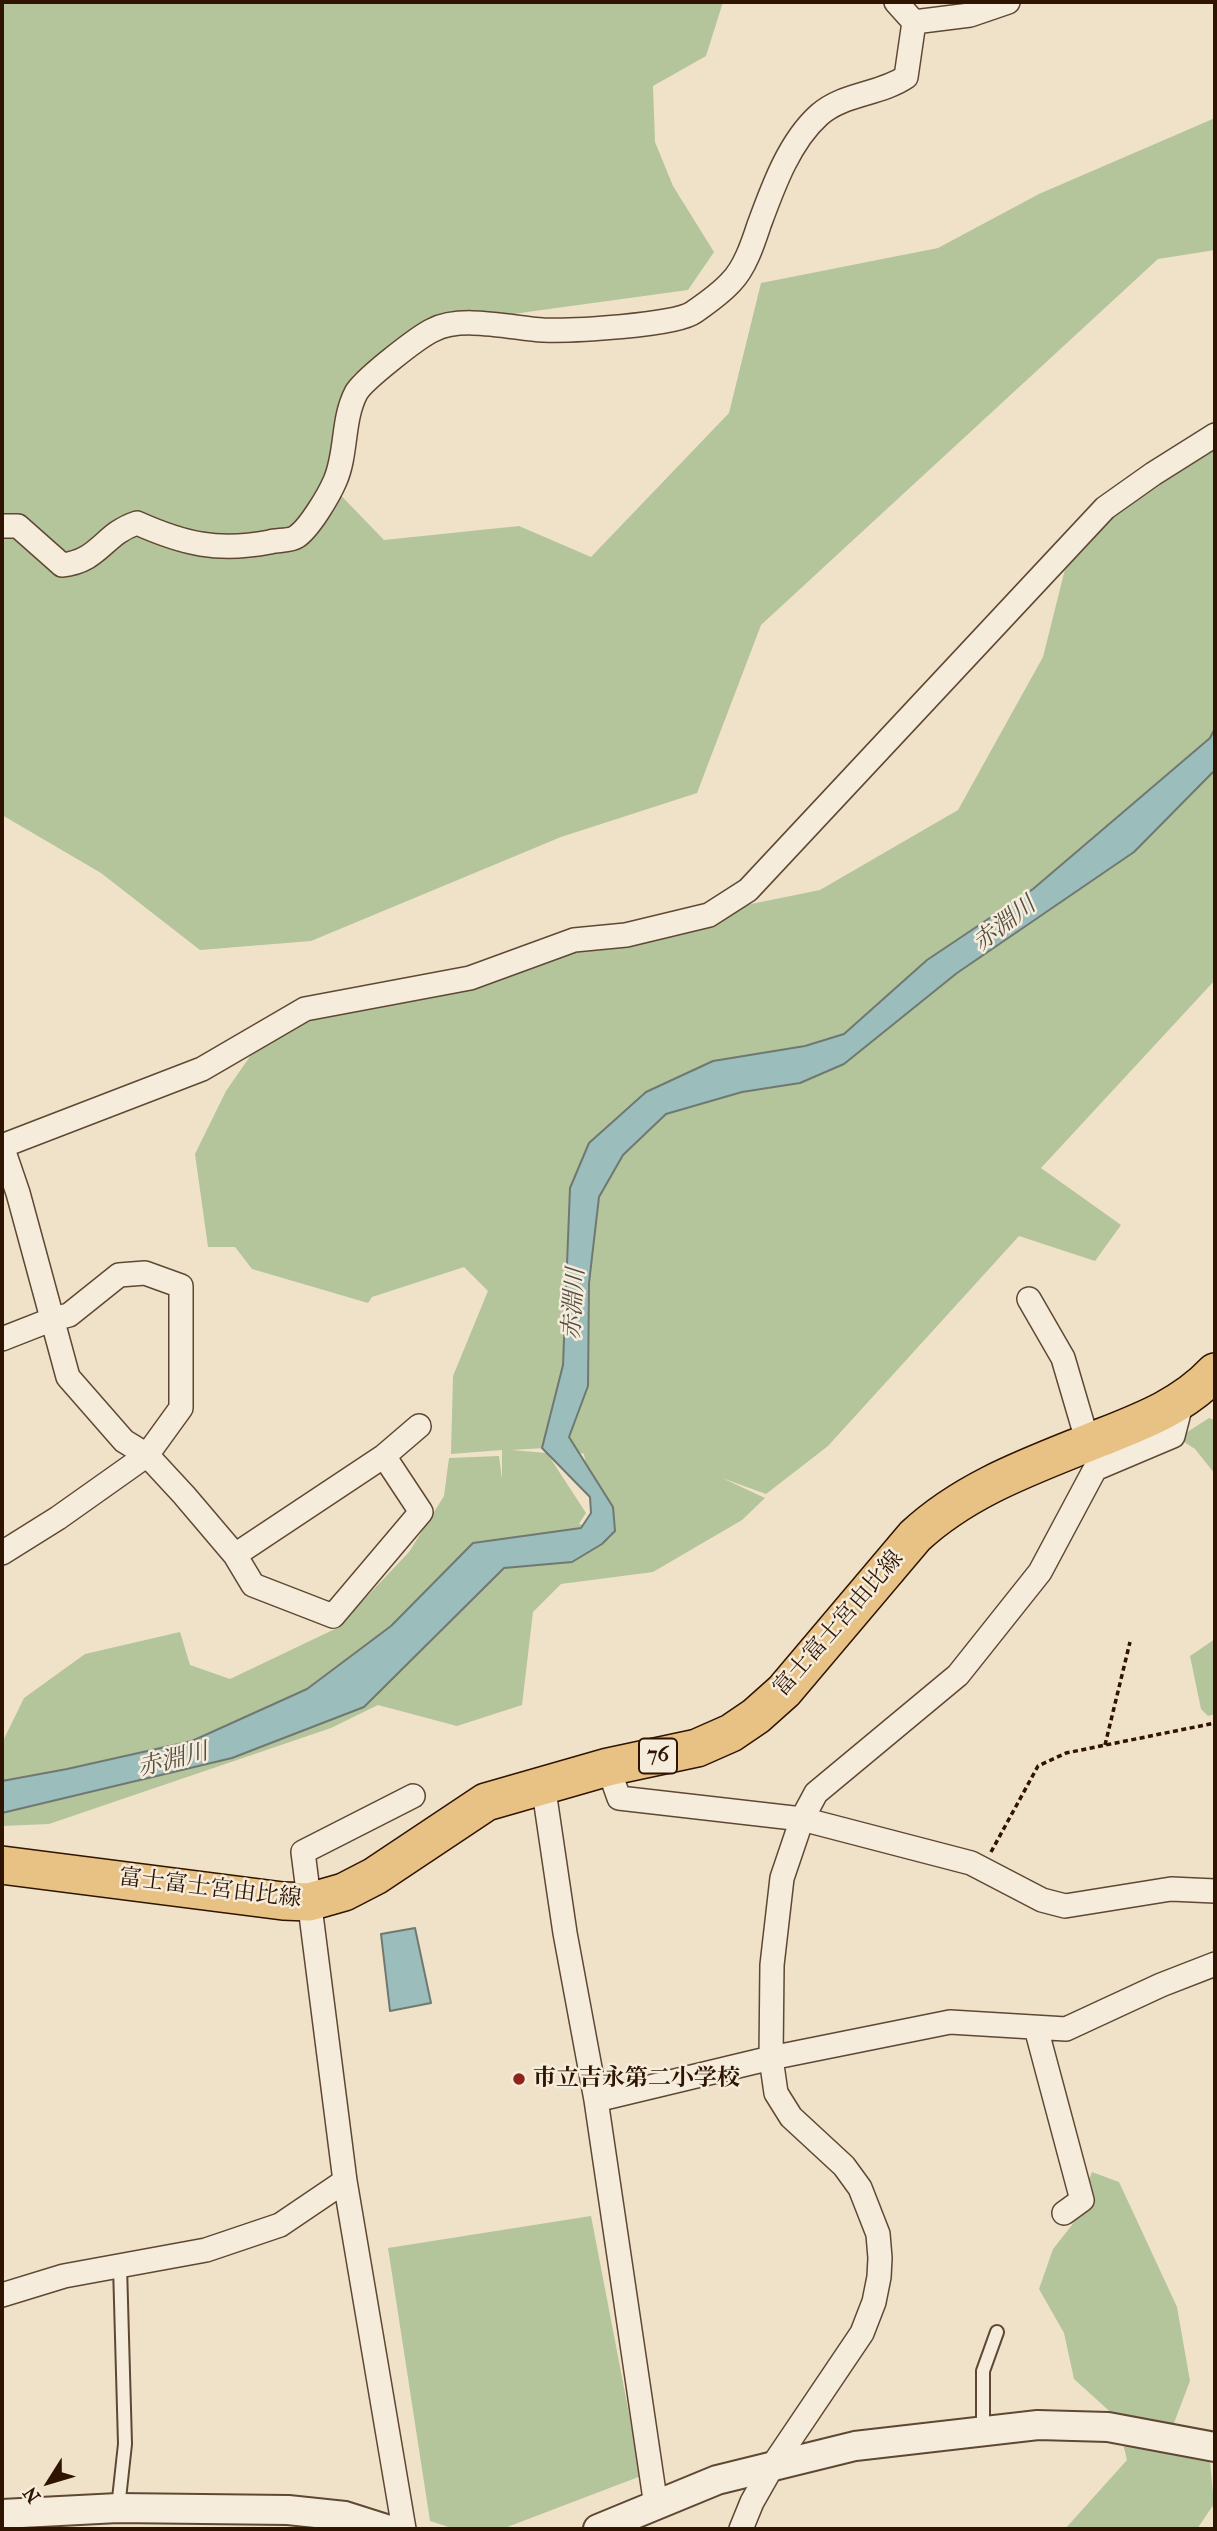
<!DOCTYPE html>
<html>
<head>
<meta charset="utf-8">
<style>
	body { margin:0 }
	#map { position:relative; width:1217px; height:2531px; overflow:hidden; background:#f0e2c9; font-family:"IM FELL French Canon",serif }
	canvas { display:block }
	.frame { position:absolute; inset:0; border:4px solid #2f1401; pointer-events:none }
	.north { position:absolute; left:14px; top:2447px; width:70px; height:70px; -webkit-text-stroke:5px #f5ecdc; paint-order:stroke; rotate:233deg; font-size:19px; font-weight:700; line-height:28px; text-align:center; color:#2f1401 }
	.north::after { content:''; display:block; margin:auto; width:24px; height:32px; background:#2f1401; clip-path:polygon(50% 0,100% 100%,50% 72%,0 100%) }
</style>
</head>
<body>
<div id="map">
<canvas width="1217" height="2531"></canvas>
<div class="frame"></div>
<div class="north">N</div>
</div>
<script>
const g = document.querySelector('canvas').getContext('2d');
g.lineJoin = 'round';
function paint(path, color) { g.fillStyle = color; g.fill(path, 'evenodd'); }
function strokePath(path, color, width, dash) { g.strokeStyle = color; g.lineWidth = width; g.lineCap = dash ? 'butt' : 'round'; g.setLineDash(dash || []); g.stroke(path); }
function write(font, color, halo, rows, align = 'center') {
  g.font = font + ' "IM FELL French Canon","Noto Serif JP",serif'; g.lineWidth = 5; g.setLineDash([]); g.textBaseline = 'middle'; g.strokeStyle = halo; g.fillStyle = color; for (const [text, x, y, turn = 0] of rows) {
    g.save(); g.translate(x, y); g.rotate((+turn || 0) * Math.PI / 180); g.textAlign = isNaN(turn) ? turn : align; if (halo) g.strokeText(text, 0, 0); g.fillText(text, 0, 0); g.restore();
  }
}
const green = new Path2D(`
	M2 2H723L706 56 653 86 655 142 673 186 714 252 688 290 527 312 410 331 353 375 325 479 384 540 519 526 591 557 729 413 761 283 938 248 1039 194 1215 118V250L1158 259 761 625 697 793 561 837 311 941 200 950 101 873 2 815Z
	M1215 444V980L1041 1168 1121 1225 1095 1261 1019 1236 828 1446 766 1494 722 1478 765 1498 742 1520 653 1572 561 1584 533 1612 522 1705 457 1726 378 1705 331 1728 49 1824 2 1826V1743L24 1698 85 1654 180 1632 190 1665 230 1679 335 1629 354 1610 409 1552 444 1496 449 1458 499 1456 502 1479V1450L451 1454 453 1376 488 1291 464 1267 372 1297 368 1303 252 1269 235 1247H208L195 1154 226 1091 260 1042 321 1005 357 1011 369 1004 574 940 820 890 958 810 1043 657 1065 569 1113 514ZM563 1447 584 1454 597 1529 579 1524 586 1513 547 1453 511 1450Z
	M1209 1418 1215 1420V1474L1195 1449 1178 1438Z
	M1215 1639V1714L1208 1716 1201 1709 1190 1656Z
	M1092 2172 1119 2182 1177 2307 1190 2381 1174 2423 1210 2462 1214 2504 1197 2529H1065L1127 2460 1117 2418 1074 2379 1064 2333 1039 2289 1053 2249 1072 2225Z
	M591 2216 641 2476 502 2529H455L430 2521 388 2248Z`);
const water = new Path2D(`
	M1215 728V770L1134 852 957 973 844 1064 800 1083 742 1092 666 1114 623 1155 599 1197 589 1283 588 1386 569 1437 613 1507 615 1531 602 1544 572 1562 504 1568 364 1707 232 1758 2 1813V1781L67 1769 192 1741 307 1689 391 1626 473 1543 581 1528 591 1513 590 1497 542 1448 563 1365 570 1188 589 1143 646 1092 713 1061 805 1046 844 1034 927 960 1033 889 1210 738Z
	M415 1928 431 2003 390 2011 381 1934Z`);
const path = new Path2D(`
	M1105 1745 1130 1642
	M991 1852 1038 1766 1066 1753 1215 1723`);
const service = new Path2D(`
	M983 2431V2371L997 2332
	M118 2508 125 2444 120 2266`);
const minor = new Path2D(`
	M896 2 914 22
	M914 22 970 15 1008 2
	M2 526H18L62 565C100 561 103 534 137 523 184 544 218 552 270 542 277 540 290 541 296 537 309 529 329 495 335 481 347 454 342 420 356 393 363 380 418 337 433 330 461 315 512 328 543 330 569 331 676 326 694 312 707 303 721 293 731 282 745 268 753 243 759 225 773 187 789 142 819 115 844 93 879 95 906 77L914 22
	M2 1146 202 1069 305 1009 470 978 574 940 626 935 709 915 748 890 1105 508 1153 474 1215 435
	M2 1146 18 1193 68 1377 124 1441 147 1455 184 1495 235 1555 253 1585 333 1616 421 1512 384 1456
	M1029 1299 1063 1358 1088 1443
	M2 1339 53 1319 69 1315 119 1275 145 1273 181 1286V1408L147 1455 58 1518 2 1553
	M235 1555 384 1456 419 1426
	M608 1767 619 1798 802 1819 971 1863 1042 1900 1065 1906 1171 1889 1215 1891
	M543 1784 565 1933 596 2100 656 2506
	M1036 2028 1082 2200 1064 2213
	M596 2100 771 2058 950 2022 1066 2029 1161 1985 1215 1964
	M2 2295 64 2276 206 2250 280 2225 345 2181
	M404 2529 345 2181 303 1852 413 1796
	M741 2529 752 2502 773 2465 862 2333 874 2302 879 2277 880 2258 878 2234 860 2188 844 2166 791 2117 776 2093 771 2058 772 1965 782 1878 802 1819 816 1793 958 1675 1040 1572 1095 1469 1173 1436 1182 1401`);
const tertiary = new Path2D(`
	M2 2514 118 2508 288 2510 345 2516 386 2529
	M598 2529 717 2480 855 2446 1038 2425 1108 2427 1215 2447`);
const primary = new Path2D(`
	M2 1865 283 1901 309 1902 344 1892 375 1876 486 1802 608 1767 697 1748 731 1733 756 1716 784 1691 915 1536C968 1487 1034 1465 1100 1438 1143 1421 1183 1406 1215 1372`);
const markers = [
	[519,2079,7,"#8f2418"]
];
const shields = [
	[658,1756,38]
];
const shieldNames = [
	["76",658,1756]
];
const streetNames = [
	["富士富士宮由比線",839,1624,-49],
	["富士富士宮由比線",210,1889,7]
];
const poiNames = [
	["市立吉永第二小学校",533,2079]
];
const waterNames = [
	["赤淵川",1005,925,-38],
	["赤淵川",575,1304,-86],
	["赤淵川",173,1761,-14]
];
paint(green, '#b4c49b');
paint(water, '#9bbdbb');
strokePath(water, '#707971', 2);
strokePath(service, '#5f4833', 16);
strokePath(minor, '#5f4833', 26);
strokePath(tertiary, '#5f4833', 32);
strokePath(primary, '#2f1401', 40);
strokePath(path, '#2f1401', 3.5, [5, 3.5]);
strokePath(service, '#f5ecdc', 12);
strokePath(minor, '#f5ecdc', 23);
strokePath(tertiary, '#f5ecdc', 28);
strokePath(primary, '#e8c184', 37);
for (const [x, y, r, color] of markers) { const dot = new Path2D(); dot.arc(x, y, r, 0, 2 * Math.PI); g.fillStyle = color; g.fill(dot); strokePath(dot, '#f5ecdc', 2.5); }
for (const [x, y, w] of shields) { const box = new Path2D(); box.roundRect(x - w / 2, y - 17.5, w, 35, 5); g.fillStyle = '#f5ecdc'; g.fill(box); strokePath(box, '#2f1401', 2); }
write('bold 21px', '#2f1401', null, shieldNames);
write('23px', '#2f1401', '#f5ecdc', streetNames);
write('bold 23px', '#2f1401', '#f5ecdc', poiNames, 'left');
write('italic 24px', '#554f42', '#f5ecdc', waterNames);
</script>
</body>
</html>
